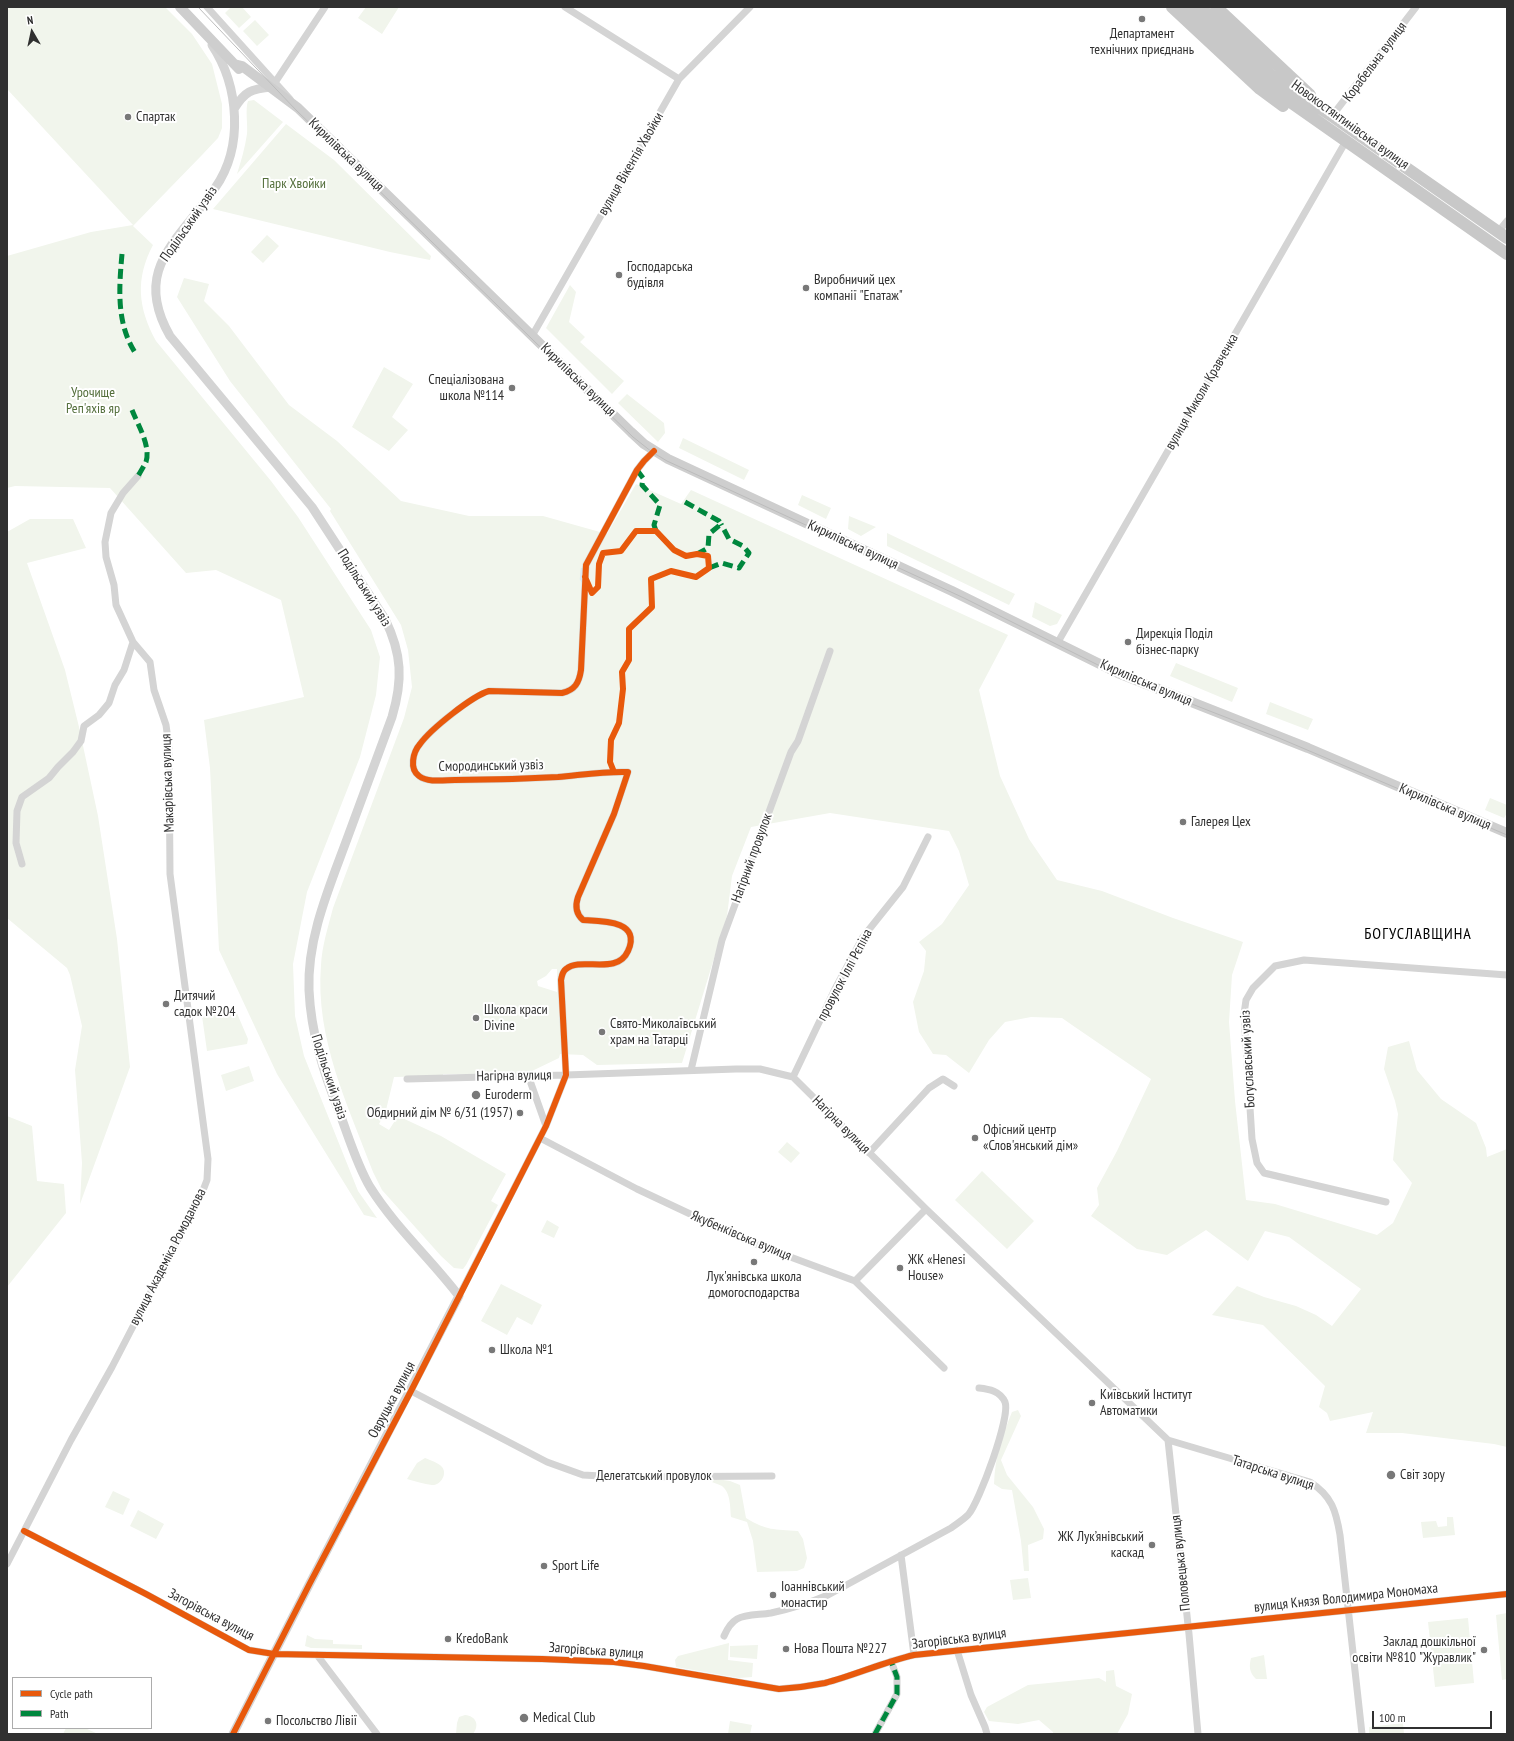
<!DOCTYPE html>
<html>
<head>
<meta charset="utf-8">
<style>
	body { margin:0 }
	#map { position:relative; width:1514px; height:1741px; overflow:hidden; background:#fff; font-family:"PT Sans Narrow",sans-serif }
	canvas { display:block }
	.frame { position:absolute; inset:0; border:8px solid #303030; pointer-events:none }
	.legend { position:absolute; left:12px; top:1677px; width:140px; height:52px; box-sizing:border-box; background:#fff; border:1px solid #acacac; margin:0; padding:5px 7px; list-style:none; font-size:12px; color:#303030 }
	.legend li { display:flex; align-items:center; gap:8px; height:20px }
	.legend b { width:20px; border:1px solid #acacac }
	.north { position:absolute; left:12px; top:12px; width:40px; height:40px; -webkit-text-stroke:3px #fff; paint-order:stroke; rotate:351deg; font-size:11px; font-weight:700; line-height:16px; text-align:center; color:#303030 }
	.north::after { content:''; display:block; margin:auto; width:14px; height:18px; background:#303030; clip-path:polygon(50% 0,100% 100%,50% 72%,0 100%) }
	.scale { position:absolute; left:1372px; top:1711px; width:120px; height:18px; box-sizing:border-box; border:2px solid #303030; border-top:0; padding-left:5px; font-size:12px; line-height:14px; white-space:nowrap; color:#303030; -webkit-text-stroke:3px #fff; paint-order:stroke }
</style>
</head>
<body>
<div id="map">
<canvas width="1514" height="1741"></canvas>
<div class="frame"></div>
<ul class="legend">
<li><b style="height:5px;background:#e8590c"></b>Cycle path</li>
<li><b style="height:5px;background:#00873e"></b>Path</li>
</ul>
<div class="north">N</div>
<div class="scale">100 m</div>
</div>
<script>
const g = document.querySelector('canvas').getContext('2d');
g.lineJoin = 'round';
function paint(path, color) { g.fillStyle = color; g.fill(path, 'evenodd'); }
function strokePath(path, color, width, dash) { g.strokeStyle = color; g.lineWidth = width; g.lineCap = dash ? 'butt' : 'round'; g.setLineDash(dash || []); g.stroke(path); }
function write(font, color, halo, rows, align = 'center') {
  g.font = font + ' "PT Sans Narrow",sans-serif'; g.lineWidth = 4; g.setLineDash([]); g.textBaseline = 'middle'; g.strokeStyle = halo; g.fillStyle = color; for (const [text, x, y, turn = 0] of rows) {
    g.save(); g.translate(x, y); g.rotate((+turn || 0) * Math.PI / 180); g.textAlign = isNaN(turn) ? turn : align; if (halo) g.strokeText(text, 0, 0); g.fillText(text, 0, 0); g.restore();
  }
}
const green = new Path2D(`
	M7 7H165L192 34 212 64 222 104V128L218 138 202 155 133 226 153 245C135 279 138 308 156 341L271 481 298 517 371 630 380 657 376 695 360 757 307 892 293 964 295 1016 304 1056 358 1191 377 1218 364 1215 277 1074 219 950 210 768 204 720 304 697 281 600 216 570 186 573 110 488 15 486 7 488V256L91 232 133 225 7 89Z
	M231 7H242L251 17 239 28 225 13Z
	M366 7H399L382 34 358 18Z
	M255 20 269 35 257 46 243 31Z
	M254 100 283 122 237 174C241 161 245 148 247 134 248 125 245 109 248 101Z
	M286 124 334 160 431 256 430 260 390 252 213 209Z
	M267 235 279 246 263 263 251 252Z
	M184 278 209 284 204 301 229 326 289 405 337 441 401 501 469 516H543L607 534 636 484 681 504 691 490 1008 635 979 690 1000 776 1029 839 1057 880 1102 891 1173 918 1243 942 1232 975 1229 1022 1235 1101 1246 1200 1275 1204 1377 1235 1393 1223 1412 1183 1393 1160 1398 1114 1395 1101 1384 1069 1388 1047 1409 1041 1417 1070 1441 1099 1476 1123 1486 1148 1487 1157 1507 1149V1447L1494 1444 1402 1433H1366L1373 1412 1330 1421 1327 1413 1319 1407 1325 1386 1263 1325 1212 1315 1237 1286 1264 1297 1296 1306 1316 1315 1332 1326 1361 1289 1289 1237 1265 1231 1248 1261 1206 1230 1167 1255 1137 1249 1091 1216 1099 1205 1097 1188 1117 1151 1151 1079 1072 1025 1062 1018 1031 1017 1005 1022 989 1040 969 1073 946 1055 933 1054 919 1032 913 1002 924 971 926 951 919 942 942 924 969 885 959 851 949 831 830 813 751 827 732 876 727 916 682 1063 597 1065 583 1055 560 1054 559 1058 532 1071 510 1074H443V1076L394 1077 386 1110 379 1124 389 1130 398 1116 441 1136 506 1174 491 1201 498 1205 466 1265 463 1269 454 1268 441 1256 382 1190 373 1172C348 1105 315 1039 321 965 322 946 328 927 333 908L404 718 412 687 408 650 401 625 330 511 331 509 230 381 177 297ZM552 969H557V992L538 986 537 981 546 976Z
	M570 285 576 292 569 322 585 337 580 342 624 381 612 394 546 328Z
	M384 367 413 384 392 417 408 430 389 451 352 427Z
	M627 394 664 423 665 433 658 442 618 403Z
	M683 438 749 470 744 480 679 448Z
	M802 495 831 508 826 519 798 505Z
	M849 516 876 527 861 536 848 529Z
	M30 519H73L86 548 27 563 65 670 79 727 98 816 117 939 130 1067 80 1204 82 1163 75 1070 82 1026 70 975 67 968 7 918V532Z
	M887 533 1015 594 1009 605 887 546Z
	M1035 602 1062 615 1057 624 1050 626 1032 617Z
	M1176 663 1238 688 1232 702 1170 676Z
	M1270 702 1313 719 1308 730 1266 714Z
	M1490 798 1507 805V813L1504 818 1485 810Z
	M236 1011 248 1039 247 1044 207 1051 202 1016Z
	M249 1066 254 1081 226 1091 221 1075Z
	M7 1116 32 1126 37 1181 64 1184 66 1213 7 1287Z
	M787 1142 800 1153 791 1163 778 1152Z
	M982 1171 1034 1221 1007 1249 955 1200Z
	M547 1220 559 1227 554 1238 541 1232Z
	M501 1284 542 1305 532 1325 517 1317 507 1335 481 1321Z
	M1018 1410 1021 1416 1001 1460 1007 1475 1033 1507 1044 1529 1043 1539 1028 1545 1029 1571H1024L1021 1541 1012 1490 1002 1489 994 1484C995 1456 1002 1437 1012 1412Z
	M425 1458C430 1460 439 1463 442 1467 448 1474 440 1486 432 1485 424 1484 415 1481 407 1479L417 1463Z
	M709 1478 730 1481 740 1485 746 1518C767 1531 774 1529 798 1531L803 1539 807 1558 804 1568 797 1571 757 1572 753 1541 747 1522 731 1517C730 1508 731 1493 722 1486 718 1484 711 1482 707 1480Z
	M113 1491 130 1499 123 1515 105 1507Z
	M138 1510 164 1524 156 1539 130 1526Z
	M1447 1517H1453L1455 1535 1423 1538 1421 1522 1436 1521 1438 1527 1447 1526Z
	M1028 1578 1031 1598 1013 1600 1010 1580Z
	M1507 1613V1679L1502 1680 1496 1615Z
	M1468 1618 1474 1683 1435 1687 1428 1622Z
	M307 1635 315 1639 333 1640V1644L362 1645V1649L311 1648 305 1646Z
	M729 1643 728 1660 753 1663 752 1677 739 1678 676 1667 675 1660 678 1656Z
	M758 1645 757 1659 730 1657V1646Z
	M1264 1655 1267 1679H1256C1249 1672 1249 1666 1251 1658Z
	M1114 1670 1116 1686 1132 1694 1128 1714 1117 1734H1053V1732L1039 1720 1018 1724 989 1721 984 1712 987 1707 1028 1685 1099 1678 1106 1682V1671Z
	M465 1715C476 1716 480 1725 473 1734H456L457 1723 459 1717Z
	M730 1721 752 1725 750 1734H728Z
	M1403 1723 1404 1734H1369V1727Z
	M66 1728H85L98 1734H63Z`);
const stream = new Path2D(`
	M582 569 581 579 583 582`);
const minor = new Path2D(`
	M207 7 290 99
	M565 7 679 79
	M274 84 325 7
	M1332 116 1416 7
	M1498 232 1507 221
	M532 336 679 79 750 7
	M1058 642 1346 141
	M22 864 16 843 17 811 22 797 49 778 58 767 73 752 81 741 84 726 99 715 109 703 115 685 124 670 133 642
	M691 1070 722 940 791 752 798 741 830 651
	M528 1075 546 1126
	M793 1077 835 989 863 937 903 887 928 837
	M407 1079 566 1075 736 1069H760L793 1077 926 1209 1168 1440 1310 1482C1332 1496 1336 1511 1340 1535L1362 1734
	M540 1138 637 1189 720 1228 750 1242 855 1281 944 1368
	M869 1153 929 1088 943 1079 954 1086
	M1386 1202 1264 1173 1257 1163 1252 1139 1244 1014 1246 1000 1253 988 1275 966 1304 960 1507 975
	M855 1281 926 1209
	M459 1296 546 1126 566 1075 561 980C562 976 562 972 566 969 581 956 617 976 628 951 642 920 601 921 583 920 576 914 575 906 578 897L614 814 628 772C605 771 581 775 558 777 524 779 489 780 455 780 445 780 428 783 419 776 409 769 413 752 420 744 431 729 472 696 489 691L562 693C575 690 579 683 581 670L586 565 637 470 644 461 654 451
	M411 1391 547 1462 583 1475 619 1477 772 1476
	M1168 1440 1189 1634 1198 1734
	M24 1531 146 1594 249 1650 274 1654 542 1659 614 1662 644 1666 779 1689C795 1688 810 1686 825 1683 855 1675 884 1662 914 1655L1507 1594
	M901 1555 914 1655
	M7 1564 71 1440 112 1367 202 1193 207 1180 208 1159 170 874 169 747 166 725 154 690 150 662 133 642 116 605 114 585 106 557 105 542 111 513 123 493 138 476
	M724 1636C727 1629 730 1623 737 1619 746 1614 760 1615 771 1613 790 1609 809 1603 828 1595L951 1528C956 1524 963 1520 968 1515 979 1503 1011 1416 1005 1402 1000 1391 989 1389 979 1388
	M957 1650 971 1695 985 1727 987 1734
	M317 1655 377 1734
	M875 1734 897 1694V1677L891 1661`);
const tertiary = new Path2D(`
	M212 45C239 86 244 147 215 188 180 240 131 268 170 336L312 507 385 619C402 654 403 680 392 717 377 757 362 798 347 839 329 888 307 938 309 990 311 1034 324 1074 340 1114 349 1138 357 1165 370 1187 395 1227 431 1259 459 1296L310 1583 233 1734
	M234 109C245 91 251 89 272 87`);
const secondary = new Path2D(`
	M180 7 239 69
	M234 64 242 66 298 108 631 432 644 444 668 459 952 591 1118 673 1308 748 1507 833`);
const primary = new Path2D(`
	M1172 7 1260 89 1283 106
	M1186 7 1265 82 1289 101 1507 254
	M1200 7 1272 76 1332 116 1507 238
	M1216 7 1310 95`);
const tram = new Path2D(`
	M198 7 296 110 633 437 652 452 667 461 964 598 1120 676 1279 738 1507 835`);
const quiet = new Path2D(`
	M122 254C119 288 116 324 136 354
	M132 410C138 425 151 446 146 462 144 466 141 471 138 476
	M637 470 643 478 642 485 660 505 654 525 656 531
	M685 502 719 521 721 524 709 534 708 548 697 554
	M709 568 722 563 739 568 749 553 743 546 729 539 721 524
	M875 1734 897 1694V1677L891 1661`);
const cycleway = new Path2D(`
	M585 577 592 593 598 587 599 564 603 553 621 551 636 531H656L674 550 686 556 697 554 708 556 709 568 696 577 671 571 651 579 652 607 629 629V660L622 672 623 689 619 723 611 740 610 762 614 772
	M24 1531 146 1594 249 1650 274 1654 542 1659 614 1662 644 1666 779 1689C795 1688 810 1686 825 1683 855 1675 884 1662 914 1655L1507 1594
	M233 1734 310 1583 411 1391 546 1126 566 1075 561 980C562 976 562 972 566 969 581 956 617 976 628 951 642 920 601 921 583 920 576 914 575 906 578 897L614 814 628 772C605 771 581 775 558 777 524 779 489 780 455 780 445 780 428 783 419 776 409 769 413 752 420 744 431 729 472 696 489 691L562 693C575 690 579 683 581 670L586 565 637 470 644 461 654 451`);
const markers = [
	[1142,19,4,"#787878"],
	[128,117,4,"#787878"],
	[619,275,4,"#787878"],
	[806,288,4,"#787878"],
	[512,388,4,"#787878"],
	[1128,642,4,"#787878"],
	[1183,822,4,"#787878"],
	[166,1004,4,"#787878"],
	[476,1018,4,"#787878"],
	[602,1032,4,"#787878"],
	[476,1095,5,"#787878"],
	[520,1113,4,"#787878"],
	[975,1138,4,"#787878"],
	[754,1262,4,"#787878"],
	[900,1268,4,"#787878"],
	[492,1350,4,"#787878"],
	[1092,1403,4,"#787878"],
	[1391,1475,5,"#787878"],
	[1152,1545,4,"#787878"],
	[544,1566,4,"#787878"],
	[773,1595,4,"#787878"],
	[448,1639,4,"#787878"],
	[786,1649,4,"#787878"],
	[1484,1650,4,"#787878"],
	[524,1718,5,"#787878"],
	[268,1721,4,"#787878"]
];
const poiNames = [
	["Департамент",1142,34,"center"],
	["технічних приєднань",1142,50,"center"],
	["Спартак",136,117],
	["Господарська",627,267],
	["будівля",627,283],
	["Виробничий цех",814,280],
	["компанії \"Епатаж\"",814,296],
	["Спеціалізована",504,380,"right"],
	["школа №114",504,396,"right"],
	["Дирекція Поділ",1136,634],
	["бізнес-парку",1136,650],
	["Галерея Цех",1191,822],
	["Дитячий",174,996],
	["садок №204",174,1012],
	["Школа краси",484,1010],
	["Divine",484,1026],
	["Свято-Миколаївський",610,1024],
	["храм на Татарці",610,1040],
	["Euroderm",485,1095],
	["Обдирний дім № 6/31 (1957)",512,1113,"right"],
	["Офісний центр",983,1130],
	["«Слов'янський дім»",983,1146],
	["ЖК «Henesi",908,1260],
	["House»",908,1276],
	["Лук'янівська школа",754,1277,"center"],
	["домогосподарства",754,1293,"center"],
	["Школа №1",500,1350],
	["Київський Інститут",1100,1395],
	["Автоматики",1100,1411],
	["Світ зору",1400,1475],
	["ЖК Лук’янівський",1144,1537,"right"],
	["каскад",1144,1553,"right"],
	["Sport Life",552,1566],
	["Іоаннівський",781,1587],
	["монастир",781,1603],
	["KredoBank",456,1639],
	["Заклад дошкільної",1476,1642,"right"],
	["освіти №810 \"Журавлик\"",1476,1658,"right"],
	["Нова Пошта №227",794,1649],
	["Medical Club",533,1718],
	["Посольство Лівії",276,1721]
];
const streetNames = [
	["Корабельна вулиця",1375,62,-53],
	["Новокостянтинівська вулиця",1350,125,36],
	["Кирилівська вулиця",346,155,44],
	["вулиця Вікентія Хвойки",631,164,-60],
	["Подільський узвіз",189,224,-55],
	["Кирилівська вулиця",578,380,44],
	["вулиця Миколи Кравченка",1202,392,-60],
	["Кирилівська вулиця",853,545,25],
	["Подільський узвіз",364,588,58],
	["Кирилівська вулиця",1146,683,23],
	["Смородинський узвіз",491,766,-1],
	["Макарівська вулиця",168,783,-92],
	["Кирилівська вулиця",1445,807,23],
	["Нагірний провулок",752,858,-70],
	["провулок Іллі Рєпіна",845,975,-62],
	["Богуславський узвіз",1248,1059,-93],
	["Нагірна вулиця",514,1076,-1],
	["Подільський узвіз",329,1077,72],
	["Нагірна вулиця",841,1125,45],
	["Якубенківська вулиця",741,1236,23],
	["вулиця Академіка Ромоданова",168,1257,-63],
	["Овруцька вулиця",392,1400,-62],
	["Татарська вулиця",1273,1473,18],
	["Делегатський провулок",654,1476],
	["Половецька вулиця",1181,1563,-96],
	["вулиця Князя Володимира Мономаха",1346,1598,-6],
	["Загорівська вулиця",211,1615,28],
	["Загорівська вулиця",959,1639,-7],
	["Загорівська вулиця",596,1651,4]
];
const parkNames = [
	["Парк Хвойки",294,184],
	["Урочище",93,393],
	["Реп'яхів яр",93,409]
];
const quarterNames = [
	["БОГУСЛАВЩИНА",1418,934]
];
paint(green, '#f1f5ec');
strokePath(stream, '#d9e9f3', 2.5);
strokePath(minor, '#d4d4d4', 7);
strokePath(tertiary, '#d4d4d4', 9);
strokePath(secondary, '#cecece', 10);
strokePath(primary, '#c8c8c8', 12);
strokePath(tram, '#bcbcbc', 1);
strokePath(quiet, '#00873e', 5, [10, 5]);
strokePath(cycleway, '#e8590c', 6);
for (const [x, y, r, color] of markers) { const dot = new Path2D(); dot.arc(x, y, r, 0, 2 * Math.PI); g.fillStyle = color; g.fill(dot); strokePath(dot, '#fff', 1.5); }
write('14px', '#303030', '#fff', poiNames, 'left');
write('14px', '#303030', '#fff', streetNames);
write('14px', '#536e3b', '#fff', parkNames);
g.letterSpacing = '1px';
write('16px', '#000', '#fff', quarterNames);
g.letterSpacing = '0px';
</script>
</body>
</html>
